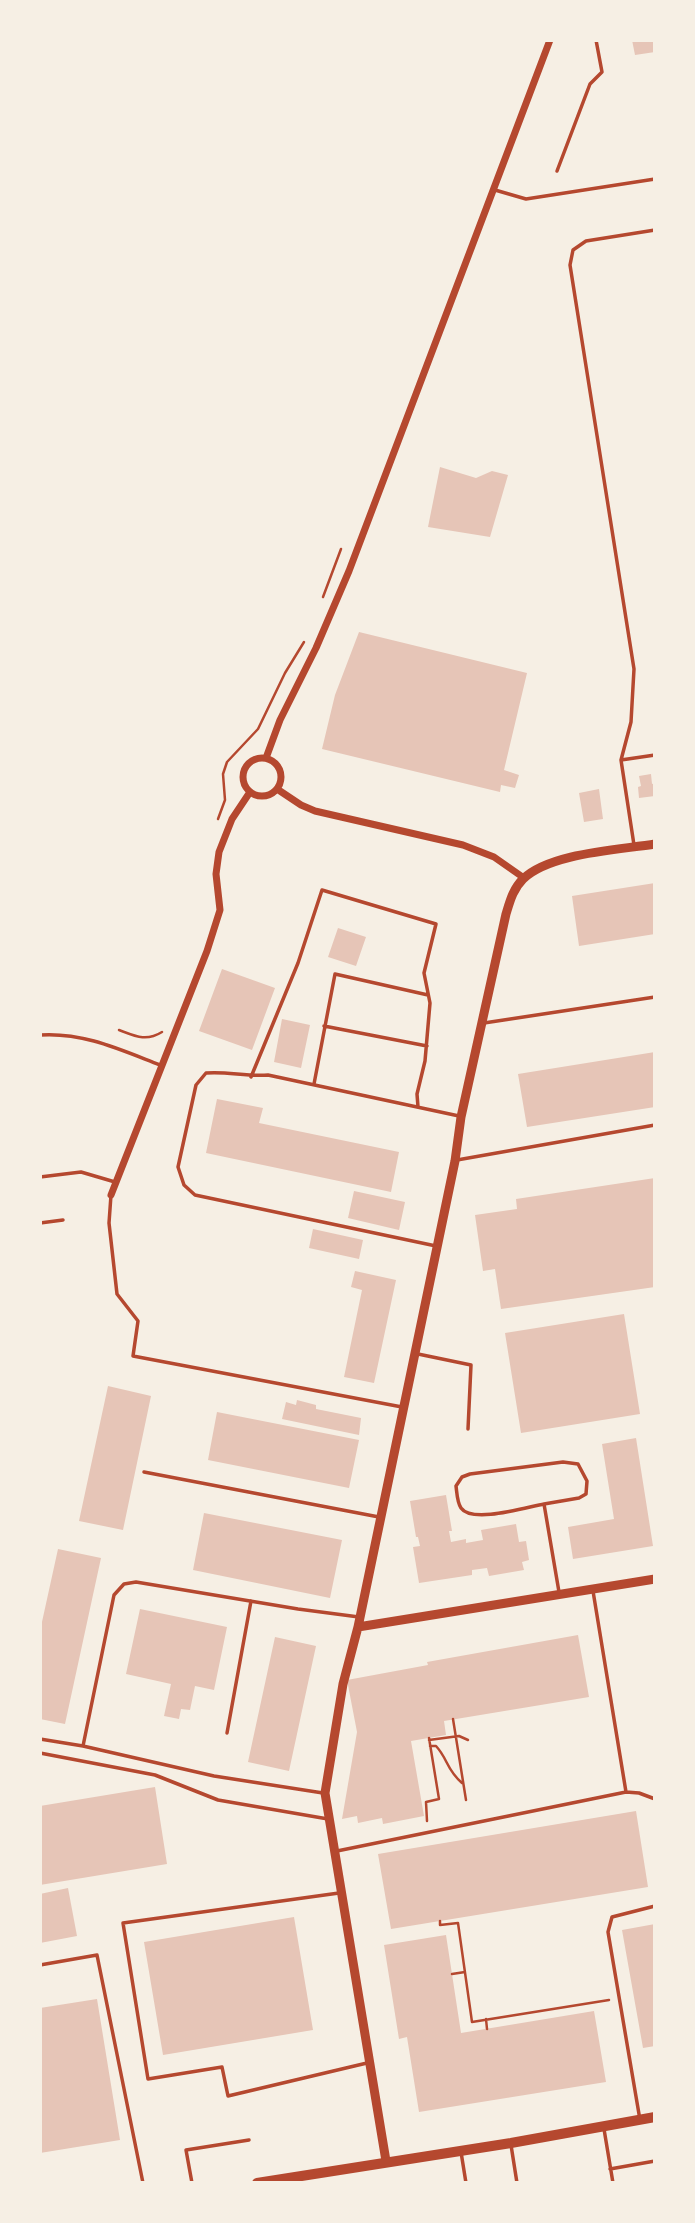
<!DOCTYPE html>
<html>
<head>
<meta charset="utf-8">
<style>
	body { margin:0 }
	#map { position:relative; width:695px; height:2223px; overflow:hidden; background:#f6efe4; font-family:"Sofia Sans Condensed",sans-serif }
	canvas { display:block }
	.frame { position:absolute; inset:0; border:42px solid #f6efe4; pointer-events:none }
</style>
</head>
<body>
<div id="map">
<canvas width="695" height="2223"></canvas>
<div class="frame"></div>
</div>
<script>
const g = document.querySelector('canvas').getContext('2d');
g.lineJoin = 'round';
function paint(path, color) { g.fillStyle = color; g.fill(path, 'evenodd'); }
function strokePath(path, color, width, dash) { g.strokeStyle = color; g.lineWidth = width; g.lineCap = dash ? 'butt' : 'round'; g.setLineDash(dash || []); g.stroke(path); }
const building = new Path2D(`
	M632 40H655V52L635 55Z
	M440 467 476 478 492 471 508 475 490 537 428 527Z
	M359 632 527 673 504 770 519 775 515 788 501 785 500 792 322 749 335 695Z
	M651 774 652 784 655 783V796L639 798 638 787 641 786 639 776Z
	M599 789 603 819 584 822 579 793Z
	M655 883V934L579 946 572 896Z
	M338 928 366 937 356 966 328 957Z
	M222 969 275 988 252 1050 199 1031Z
	M282 1019 310 1025 301 1068 274 1062Z
	M655 1052V1107L527 1127 518 1074Z
	M217 1099 263 1108 259 1123 399 1152 391 1192 206 1153Z
	M655 1178V1287L501 1309 495 1269 483 1271 475 1215 517 1209 516 1199Z
	M354 1191 405 1202 399 1230 348 1218Z
	M313 1229 363 1240 359 1259 309 1248Z
	M355 1271 396 1280 374 1383 344 1377 362 1290 351 1287Z
	M624 1314 640 1414 521 1433 505 1333Z
	M108 1386 151 1396 123 1530 79 1521Z
	M297 1400 316 1405V1409L361 1418 359 1435 282 1419 286 1402 296 1405Z
	M217 1412 359 1440 349 1488 208 1460Z
	M636 1438 653 1546 573 1559 568 1527 614 1519 602 1444Z
	M446 1495 452 1531H449L451 1542 466 1539V1543L483 1540 481 1530 516 1524 519 1542 526 1541 529 1560 522 1562 524 1570 489 1576 487 1568 472 1570V1575L419 1583 413 1547 420 1546 418 1537H416L410 1501Z
	M204 1513 342 1540 330 1598 193 1570Z
	M58 1549 101 1558 65 1724 40 1719V1631Z
	M140 1609 227 1627 214 1690 195 1686 190 1710 181 1709 179 1719 164 1716 171 1684 126 1674Z
	M578 1635 589 1697 444 1721 446 1735 411 1741 424 1816 383 1824 382 1818 358 1823 357 1816 342 1819 357 1732 347 1680 428 1665 427 1662Z
	M275 1637 316 1646 289 1771 248 1762Z
	M155 1787 167 1864 40 1885V1806Z
	M636 1811 648 1887 391 1929 378 1854Z
	M68 1888 77 1936 40 1943V1894Z
	M294 1917 313 2030 163 2055 144 1942Z
	M655 1924V2046L643 2048 622 1930Z
	M446 1935 461 2033 594 2011 606 2082 419 2112 407 2037 399 2039 384 1945Z
	M97 1999 120 2140 40 2153V2008Z`);
const path = new Path2D(`
	M323 597 341 549
	M218 819 225 800 223 774 227 762 258 729 285 673 304 642
	M119 1030C135 1036 146 1042 162 1032
	M453 1719 466 1800
	M429 1740 459 1736 468 1740
	M430 1746H436C448 1759 446 1769 462 1783
	M427 1821 426 1802 439 1799 429 1738
	M440 1921V1925L458 1923 472 2022 609 2000
	M452 1974 465 1972
	M486 2019 487 2029`);
const service = new Path2D(`
	M557 171 590 84 602 72 596 40
	M495 190 526 199 655 179
	M621 760 655 755
	M634 845 621 760 631 722 634 669 570 265 573 250 586 241 655 230
	M484 1023 655 997
	M324 1026 427 1046
	M40 1035C83 1032 121 1050 160 1065
	M251 1077 298 963 322 890 436 924 424 973 430 1003 425 1061 417 1094 418 1107
	M314 1084 335 974 428 995
	M457 1160 655 1125
	M40 1177 81 1172 115 1182
	M111 1195 109 1223 117 1294 138 1321 133 1356 402 1407
	M40 1223 63 1220
	M436 1246 195 1195 184 1185 178 1167 196 1085 206 1073C227 1071 247 1077 268 1075L459 1116
	M418 1354 471 1365 468 1429
	M144 1472 379 1517
	M544 1504C527 1507 472 1524 461 1508 457 1502 457 1493 456 1486L462 1477 470 1474 563 1462 578 1464 587 1481 586 1494 579 1498 544 1504 559 1592
	M593 1591 626 1792 639 1793 655 1799
	M227 1733 251 1601
	M40 1739 83 1746 214 1776 323 1793
	M83 1746 114 1595 124 1584 136 1582 298 1609 359 1617
	M40 1753 155 1775 218 1800 328 1819
	M337 1851 626 1792
	M339 1893 123 1923 148 2079 222 2067 228 2096 367 2063
	M40 1965 97 1955 143 2183
	M640 2120 608 1932 612 1917 655 1906
	M604 2129 613 2183
	M511 2145 517 2183
	M461 2152 466 2183
	M610 2169 655 2161
	M192 2183 186 2150 249 2140`);
const minor = new Path2D(`
	M266 758 280 720 316 648 349 571 550 40
	M243 777a19 19 0 1 1 38 0a19 19 0 1 1-38 0Z
	M277 789 301 805 315 811 463 845 494 857 524 878
	M111 1195 207 951 220 910 216 874 219 852 232 819 250 792`);
const tertiary = new Path2D(`
	M358 1627 655 1579
	M386 2161 325 1793 343 1684 358 1627 455 1161 461 1117 506 914C510 901 513 889 523 879 550 853 618 850 655 844`);
const secondary = new Path2D(`
	M257 2183 511 2143 655 2117`);
paint(building, '#e6c5b7');
strokePath(path, '#b5482f', 2.5);
strokePath(service, '#b5482f', 3.5);
strokePath(minor, '#b5482f', 7);
strokePath(tertiary, '#b5482f', 9);
strokePath(secondary, '#b5482f', 10);
</script>
</body>
</html>
